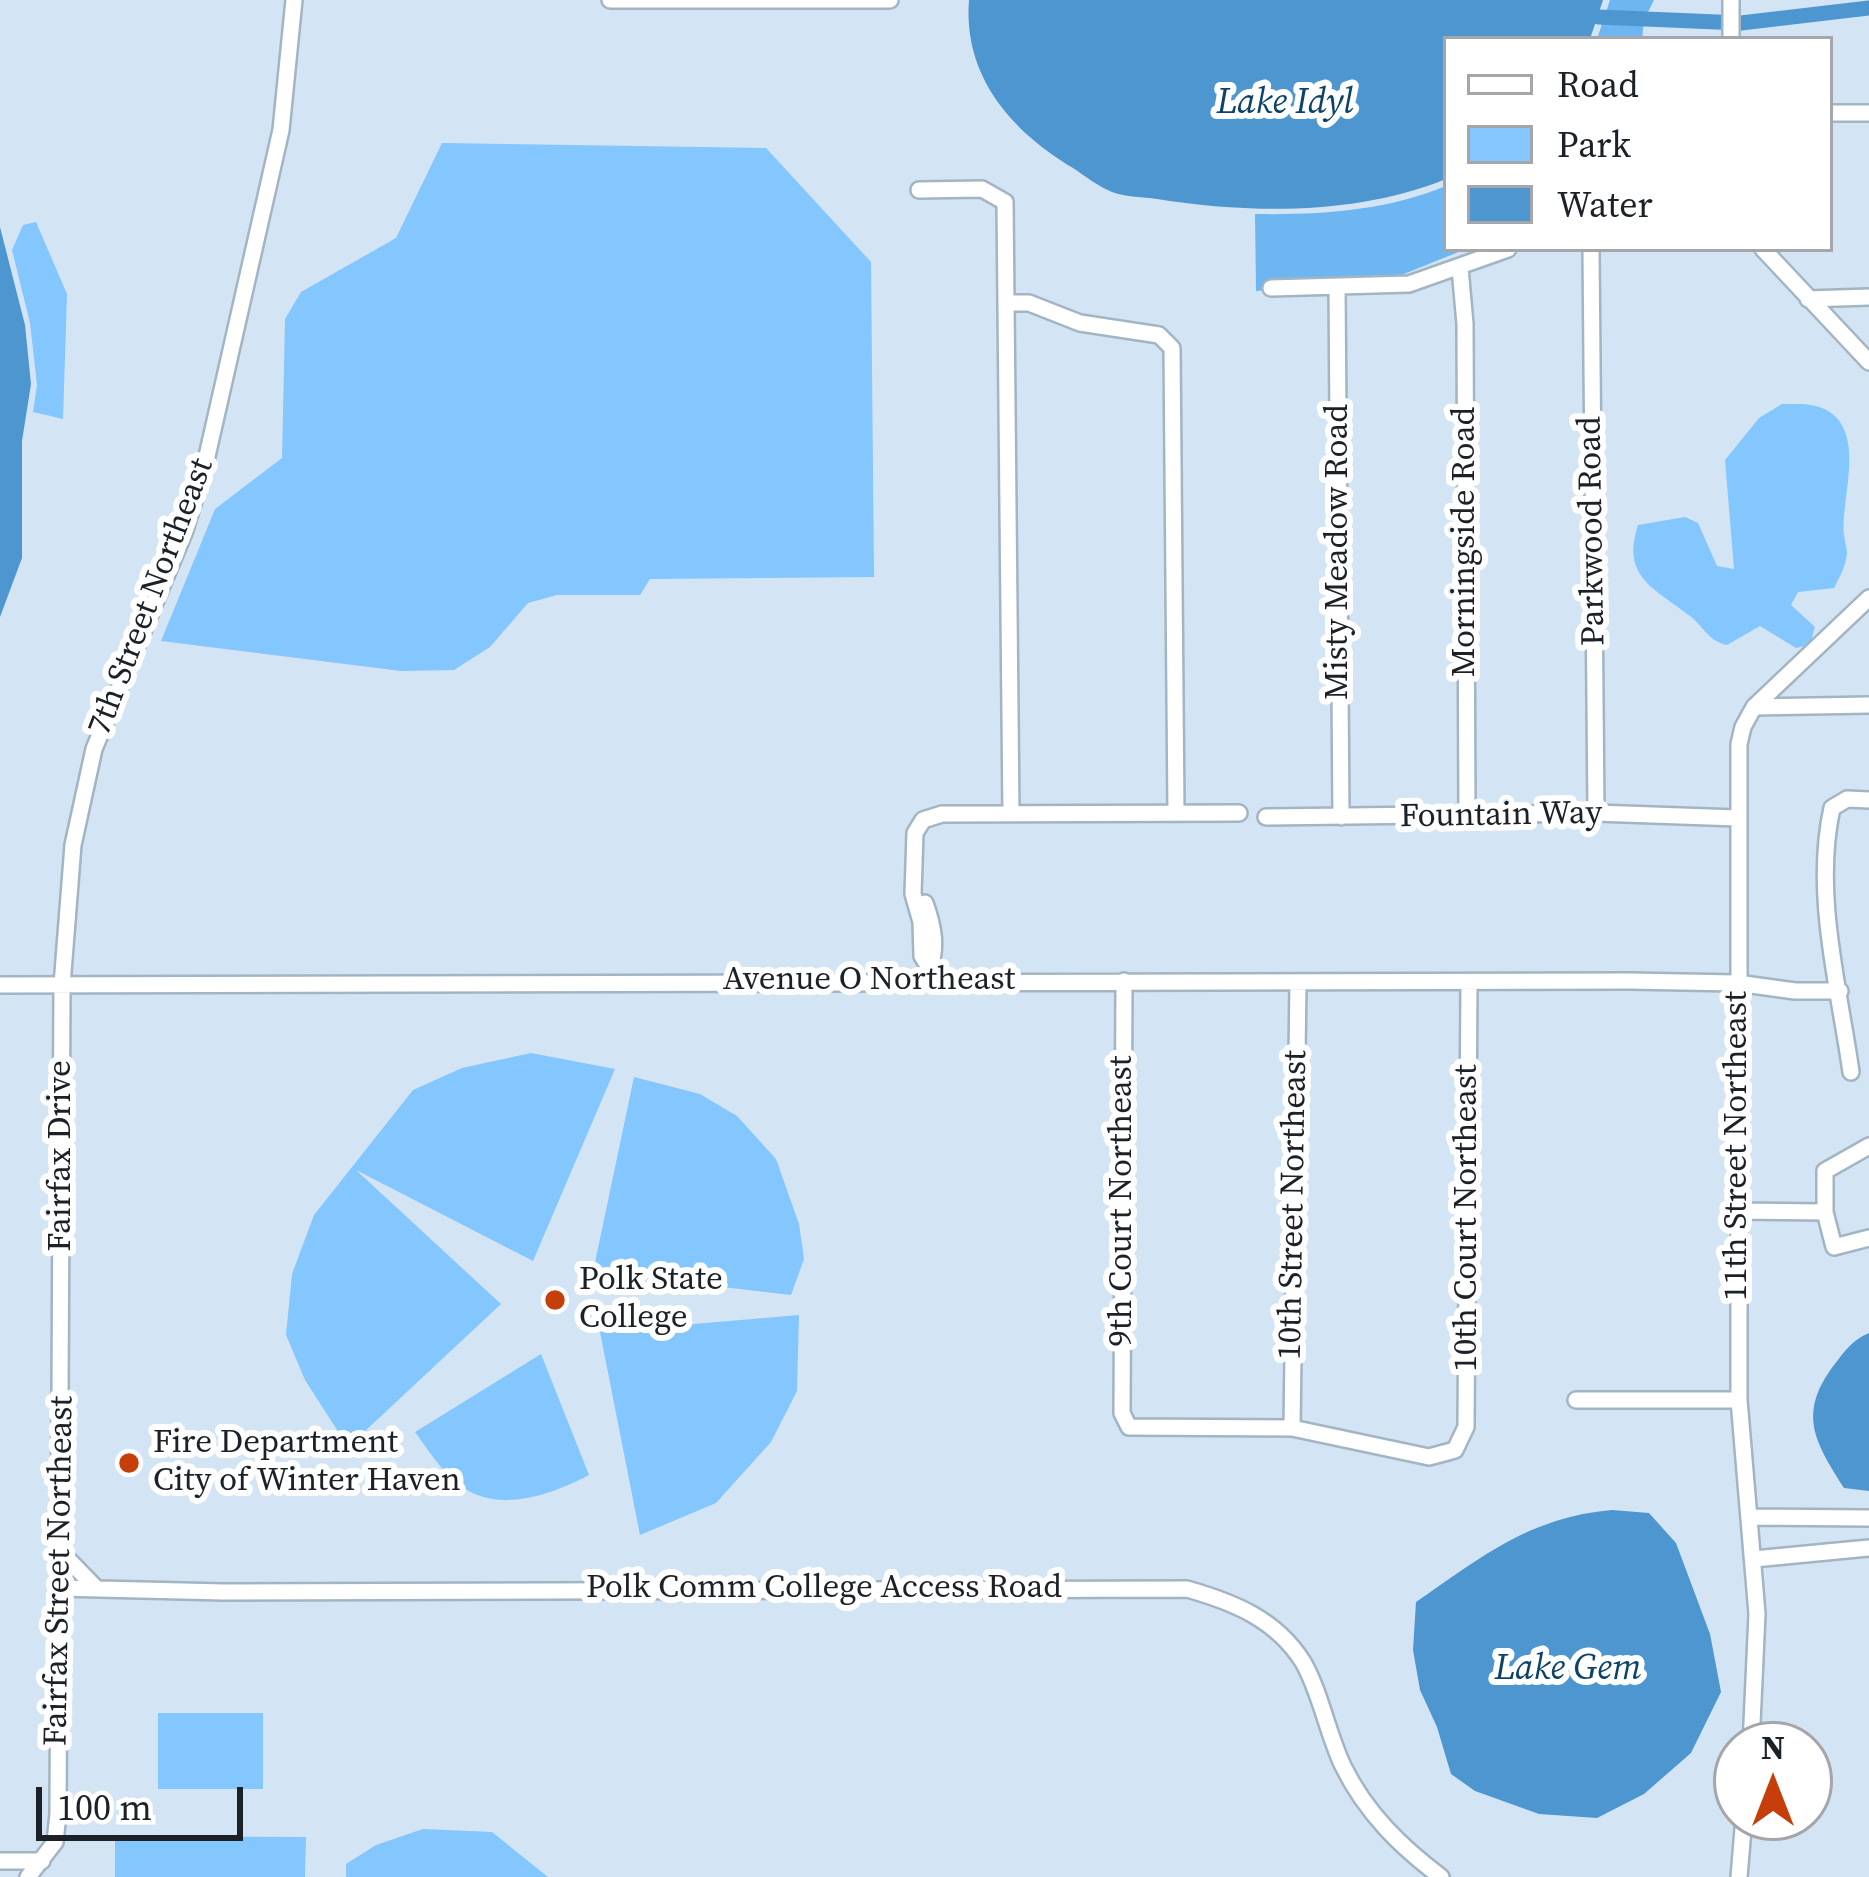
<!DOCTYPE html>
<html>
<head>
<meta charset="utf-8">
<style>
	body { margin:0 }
	#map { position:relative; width:1869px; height:1877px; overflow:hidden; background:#d3e5f5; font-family:"Source Serif 4",serif }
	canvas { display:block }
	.legend { position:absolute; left:1443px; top:36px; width:390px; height:216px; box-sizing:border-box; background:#fff; border:3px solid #a4a6a9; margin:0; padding:15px 21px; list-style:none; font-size:36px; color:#1b2127 }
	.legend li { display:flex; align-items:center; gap:24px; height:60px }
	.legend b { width:60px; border:3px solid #a4a6a9 }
	.north { position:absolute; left:1713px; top:1721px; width:120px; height:120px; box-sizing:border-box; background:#fff; border:3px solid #a4a6a9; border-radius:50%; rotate:0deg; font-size:33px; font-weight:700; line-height:48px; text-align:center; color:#1b2127 }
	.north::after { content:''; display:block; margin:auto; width:42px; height:54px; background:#c63f0b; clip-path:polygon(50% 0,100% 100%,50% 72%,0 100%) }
	.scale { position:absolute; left:36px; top:1787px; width:207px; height:54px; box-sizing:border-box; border:6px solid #1b2127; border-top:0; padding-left:15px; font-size:36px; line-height:42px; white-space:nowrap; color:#1b2127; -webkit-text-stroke:9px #fff; paint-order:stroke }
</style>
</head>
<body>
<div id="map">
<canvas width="1869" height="1877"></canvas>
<ul class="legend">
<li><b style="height:15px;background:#fff"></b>Road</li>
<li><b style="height:33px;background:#84c6fe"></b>Park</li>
<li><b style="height:33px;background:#4e96d0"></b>Water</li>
</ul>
<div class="north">N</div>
<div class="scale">100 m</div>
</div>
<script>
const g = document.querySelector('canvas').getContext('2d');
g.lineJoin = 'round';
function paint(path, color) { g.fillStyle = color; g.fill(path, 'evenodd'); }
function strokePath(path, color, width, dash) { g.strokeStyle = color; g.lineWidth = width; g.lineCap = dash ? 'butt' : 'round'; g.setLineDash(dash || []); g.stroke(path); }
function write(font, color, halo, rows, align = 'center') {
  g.font = font + ' "Source Serif 4",serif'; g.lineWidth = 12; g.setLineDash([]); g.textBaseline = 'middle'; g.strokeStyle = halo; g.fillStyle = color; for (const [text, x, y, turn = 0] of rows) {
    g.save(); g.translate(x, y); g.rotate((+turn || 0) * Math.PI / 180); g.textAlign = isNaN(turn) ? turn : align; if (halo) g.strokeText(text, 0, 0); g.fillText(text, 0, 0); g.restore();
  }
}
const green = new Path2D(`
	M442 143 766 148 871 262 874 577 650 579 640 595H557L528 603 490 647 454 670 401 671 161 641 215 509 282 458 285 319 301 292 396 238Z
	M36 222 67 294 63 419 33 412 37 385 30 323 12 250 23 225Z
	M1782 404C1800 404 1820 402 1835 416 1863 444 1841 500 1844 534 1844 538 1847 549 1847 553 1846 565 1840 577 1834 588L1798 592 1791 605 1815 627 1810 645 1796 648 1760 626 1727 645C1708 641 1704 627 1690 616 1654 588 1621 577 1638 525L1685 517 1698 523 1717 566 1734 569 1725 460 1759 418Z
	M531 1053 615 1069 533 1261 356 1170 501 1304 348 1447 305 1380 286 1335 292 1274 314 1215 413 1090 462 1068Z
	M634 1077 700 1094 737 1116 776 1159 799 1224 804 1259 791 1295 593 1272Z
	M799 1315 797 1391 771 1442 716 1503 640 1535 600 1332Z
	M541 1354 589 1475C547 1497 489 1517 450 1477 437 1464 426 1447 415 1432Z
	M158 1713H263V1789H158Z
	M423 1829 492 1832 548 1877H346V1864L376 1845Z
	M115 1836 306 1837 305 1877H115Z`);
const forest = new Path2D(`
	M1610 0H1654L1644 20 1642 39H1597Z
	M1446 186V249H1466L1399 276 1256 291 1255 214C1320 215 1385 211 1446 186Z`);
const water = new Path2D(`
	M969 0H1603L1590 39H1446V179C1357 215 1251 214 1157 199 1143 197 1126 197 1112 192 1099 187 1085 176 1073 168 1011 131 963 76 969 0Z
	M0 227 25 325 31 384 22 441V558L0 617Z
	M1869 1333V1491L1844 1488C1815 1442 1797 1414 1834 1365 1845 1351 1852 1340 1869 1333Z
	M1612 1510 1649 1513 1676 1543 1710 1634 1721 1692 1691 1753 1644 1794 1597 1818 1539 1814 1475 1791 1451 1774 1437 1727 1420 1690 1413 1650 1416 1602C1481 1557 1530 1517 1612 1510Z`);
const canal = new Path2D(`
	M1598 17 1741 23 1869 8`);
const minor = new Path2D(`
	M610 0H890
	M1731 39V0
	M1830 113H1869
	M919 190 982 189 1005 202 1011 814
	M1591 249 1596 813
	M1763 249 1869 362
	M1460 268 1465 324 1467 817
	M1337 287 1341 817
	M1271 288 1409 284 1508 249
	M1808 299 1869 297
	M1007 303H1029L1080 323 1159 335 1172 348 1176 813
	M1754 707 1869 705
	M1266 817 1596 813 1737 818
	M925 903C934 928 937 947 929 971
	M928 966 922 956 921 922 913 894 915 833 923 820 942 814 1239 813
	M1124 981 1122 1413 1129 1427 1292 1428 1429 1457 1455 1450 1466 1427 1469 983
	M0 985 1629 981 1737 983 1795 991H1840
	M1851 1072C1839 987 1813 894 1832 808L1847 799 1869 800
	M1869 1146 1825 1171V1212L1834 1247 1869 1238
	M1738 1211 1825 1212
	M1576 1400H1739
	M1292 1428 1298 982
	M1750 1517 1869 1518
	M58 1549 96 1588
	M1754 1559 1869 1548
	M58 1588 224 1592 1187 1589C1233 1602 1276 1619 1303 1662 1320 1691 1328 1735 1343 1766 1366 1813 1401 1847 1441 1877
	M1751 1745 1757 1614 1739 1400V744L1743 727 1754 707 1869 598
	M0 1861H42
	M28 1877 55 1842 58 1814 62 985 73 845 94 749 184 533 205 465 281 130 294 0
	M1739 1877 1744 1817`);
const markers = [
	[555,1300,12,"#c63f0b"],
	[129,1463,12,"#c63f0b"]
];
const streetNames = [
	["Parkwood Road",1593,531,-91],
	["Morningside Road",1466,542,-90],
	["Misty Meadow Road",1339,552,-90],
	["7th Street Northeast",152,597,-69],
	["Fountain Way",1501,816,-1],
	["Avenue O Northeast",869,981],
	["11th Street Northeast",1738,1146,-90],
	["Fairfax Drive",62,1156,-90],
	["9th Court Northeast",1123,1201,-90],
	["10th Street Northeast",1294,1205,-89],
	["10th Court Northeast",1468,1218,-90],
	["Fairfax Street Northeast",60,1571,-89],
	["Polk Comm College Access Road",824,1589]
];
const poiNames = [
	["Polk State",579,1281],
	["College",579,1319],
	["Fire Department",153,1444],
	["City of Winter Haven",153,1482]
];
const waterNames = [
	["Lake Idyl",1285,104],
	["Lake Gem",1568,1670]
];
paint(green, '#84c6fe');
paint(forest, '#6eb6f2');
paint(water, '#4e96d0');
strokePath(canal, '#4e96d0', 15);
strokePath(minor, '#a3b4c3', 20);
strokePath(minor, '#fff', 15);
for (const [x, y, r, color] of markers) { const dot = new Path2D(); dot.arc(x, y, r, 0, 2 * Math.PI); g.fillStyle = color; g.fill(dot); strokePath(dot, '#fff', 4.5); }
write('33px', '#1b2127', '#fff', streetNames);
write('33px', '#1b2127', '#fff', poiNames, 'left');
write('italic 36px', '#0c436a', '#fff', waterNames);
</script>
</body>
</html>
